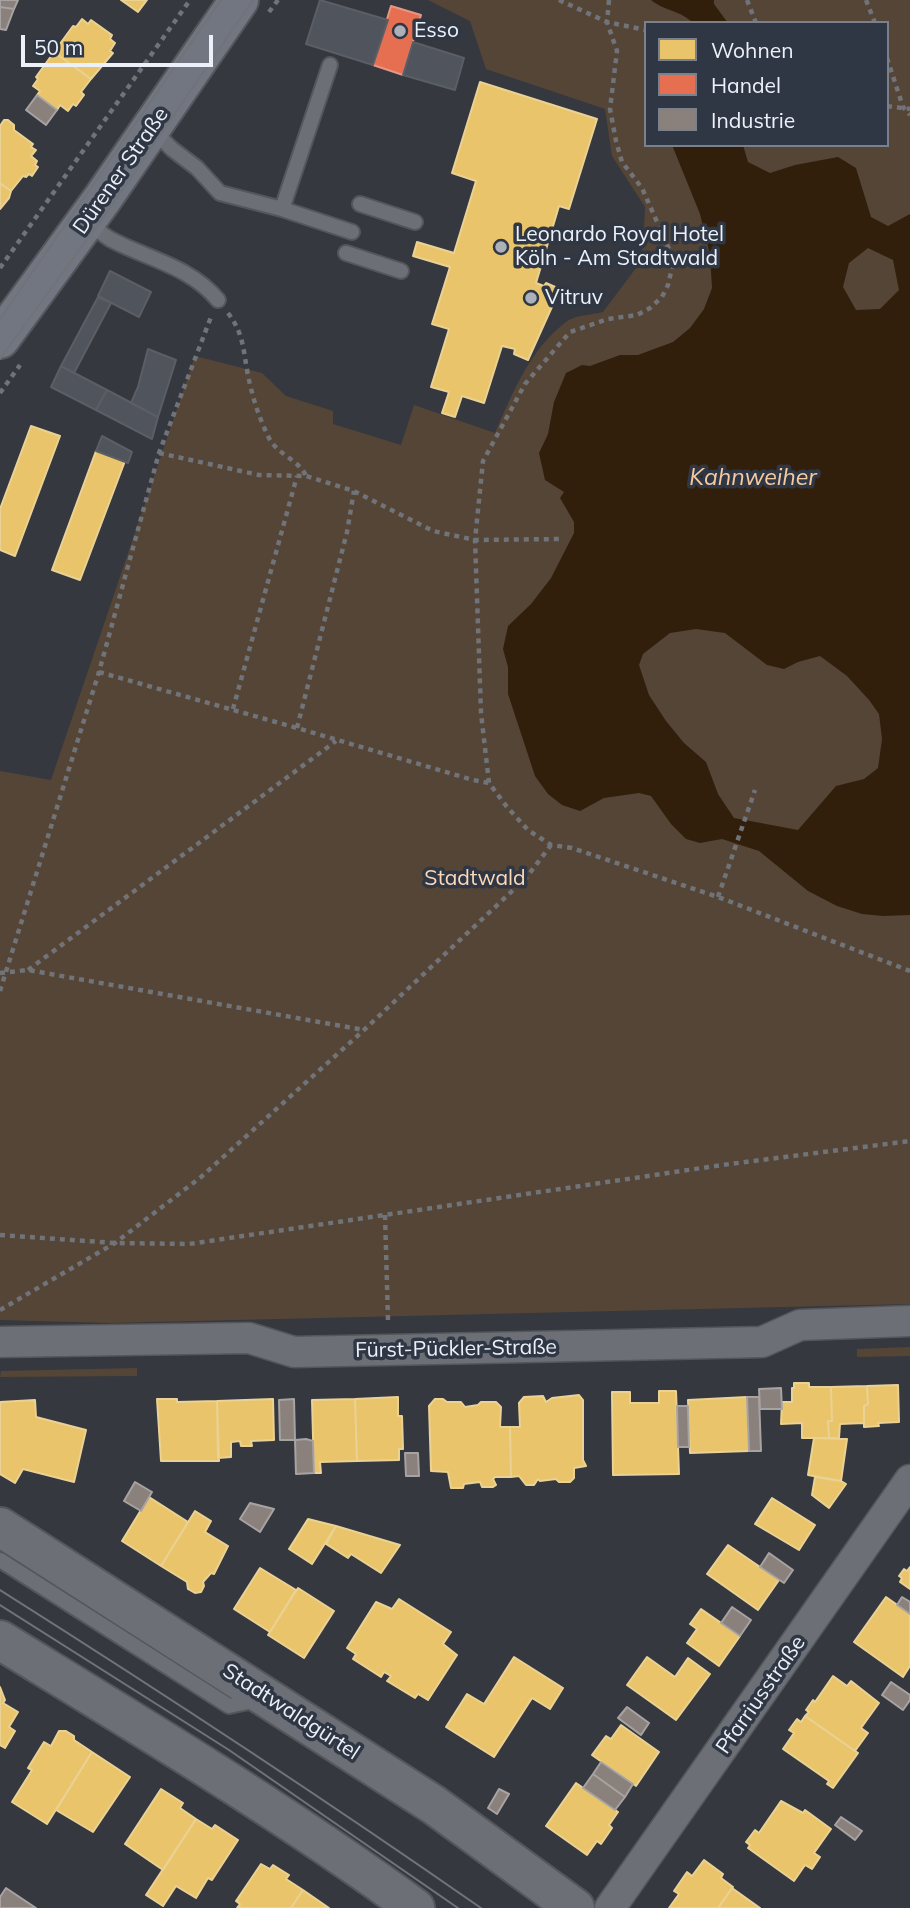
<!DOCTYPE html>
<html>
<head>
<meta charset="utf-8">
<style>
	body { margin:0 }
	#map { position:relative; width:910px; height:1908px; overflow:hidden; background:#35383f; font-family:Mulish,sans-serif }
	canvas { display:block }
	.legend { position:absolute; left:644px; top:21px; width:245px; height:126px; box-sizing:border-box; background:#303744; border:2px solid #7b818c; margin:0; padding:9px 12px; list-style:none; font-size:21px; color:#ecf1f9 }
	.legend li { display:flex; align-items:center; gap:14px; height:35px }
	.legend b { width:35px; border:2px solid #7b818c }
	.scale { position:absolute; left:21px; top:35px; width:192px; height:32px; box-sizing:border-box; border:4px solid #ecf1f9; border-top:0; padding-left:9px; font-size:21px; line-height:24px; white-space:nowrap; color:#ecf1f9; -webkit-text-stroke:5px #303744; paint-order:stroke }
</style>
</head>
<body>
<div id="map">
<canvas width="910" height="1908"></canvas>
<ul class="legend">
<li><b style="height:19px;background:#e9c46a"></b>Wohnen</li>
<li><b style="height:19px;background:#e76f51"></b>Handel</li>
<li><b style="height:19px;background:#8a817c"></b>Industrie</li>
</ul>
<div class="scale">50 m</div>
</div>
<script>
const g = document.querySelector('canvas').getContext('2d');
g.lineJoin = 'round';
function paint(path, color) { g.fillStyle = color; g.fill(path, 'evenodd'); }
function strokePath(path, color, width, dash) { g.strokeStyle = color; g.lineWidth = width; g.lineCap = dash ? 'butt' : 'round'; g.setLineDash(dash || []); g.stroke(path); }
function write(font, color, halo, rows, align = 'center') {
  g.font = font + ' Mulish,sans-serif'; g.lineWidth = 7; g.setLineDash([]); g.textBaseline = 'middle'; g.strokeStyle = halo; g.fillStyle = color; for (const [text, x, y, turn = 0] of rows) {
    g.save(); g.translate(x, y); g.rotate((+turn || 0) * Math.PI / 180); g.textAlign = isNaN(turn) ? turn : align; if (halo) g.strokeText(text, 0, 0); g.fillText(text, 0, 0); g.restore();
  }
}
const green = new Path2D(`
	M428 0H910V1304L110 1323 0 1320V771L51 780 195 356 262 373 286 396 333 411V424L401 445 414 405 495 433C512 394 530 349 566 322 574 315 592 315 603 312L636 268 643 247 645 207 612 156 605 109 486 69 470 21ZM646 23H887V145H646Z
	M910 1347V1356L857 1357V1349Z
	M137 1368V1376L0 1377 1 1371Z`);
const water = new Path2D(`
	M651 0H714V4L728 23H693C680 10 664 11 651 0Z
	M672 145H743L748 162 770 173 795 165 838 157 856 168 871 217 888 226 910 214V915L883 916 862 914 837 906 808 891 759 851 722 839 700 843 686 839 671 824 651 796 639 793 604 798 580 811 562 805 548 794 535 776 508 694V667L503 649 508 626 531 604 551 578 574 533V522L560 498 564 492 545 480 539 453 548 434 554 402 566 373 582 365 590 366 620 355H638L673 342 690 328 704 309 712 288 710 255 700 214ZM868 248 893 260 899 290 880 309 856 310 843 287 849 263ZM696 629 725 633 767 665 784 669 798 662 820 656 847 676 869 700 879 714 882 739 878 768 864 779 836 786 798 830 734 818 718 794 706 762 684 743 666 721 649 695 639 665 643 654 670 633Z`);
const homes = new Path2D(`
	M121 0H147L138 12Z
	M82 19 88 24 91 20 112 35 110 39 115 43 110 51 113 53 91 79 54 52 73 26 76 27Z
	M54 52 91 79 81 92 84 95 76 106 73 104 68 111 60 105 57 110 37 95 40 91 33 86 38 79 36 77Z
	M480 82 597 119 569 209 559 206 536 283 544 286 546 283 560 289 528 360 514 354 515 349 502 346 484 403 462 396 455 417 442 413 449 392 431 387 449 329 432 324 450 267 413 256 417 242 454 253 476 181 452 173Z
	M4 120H8L14 125V130L33 144 31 147 36 150 31 156 37 161 35 165 38 167 32 176 29 174 26 177 23 176 11 191 0 183V126Z
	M0 183 11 191 9 198 0 209Z
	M31 426 60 436 15 556 0 550V509Z
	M96 451 125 461 80 580 52 570Z
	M794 1383H809V1387H831L832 1421H828L829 1438H802V1423L781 1424 782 1402H792V1388H794Z
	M898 1385 899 1422 878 1423 879 1426 864 1427V1406L868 1404 867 1386Z
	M867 1386 868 1404 864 1406V1423L840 1424 839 1438H829L828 1421H832L831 1387Z
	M659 1391H676L679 1474 613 1475 612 1392H630V1403H659Z
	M579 1395 583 1400V1460L586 1466 574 1468V1478L570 1482H559L556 1479 540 1481 538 1479 534 1485H526L519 1476 511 1477 510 1427H520L519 1403 524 1397 543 1396 546 1402 552 1398Z
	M398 1397V1416H402L403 1449H399V1460L357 1461 355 1399Z
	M747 1397 749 1451 690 1453 688 1400Z
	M157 1399H177V1402L217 1401 219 1461H161Z
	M273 1399 274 1440 251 1441 252 1446H241L240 1441 231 1442V1457L218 1458 217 1401Z
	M355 1399 357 1461 320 1462 321 1473H314L312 1400Z
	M435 1399H443L447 1402H461L465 1407 478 1405 481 1402H496L501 1407 500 1427H510L511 1477H495L493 1479 496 1485 493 1487H482L480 1482 464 1484 463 1488H451L448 1472 431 1471 429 1406Z
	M35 1400 36 1417 86 1430 74 1482 23 1469 15 1483 0 1474V1402Z
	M814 1438 847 1439 841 1481 808 1475Z
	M815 1477 841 1481 846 1484 829 1508 812 1495Z
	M149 1497 188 1522 161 1566 122 1541Z
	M772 1498 815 1525 799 1550 755 1524Z
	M195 1511 211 1521 205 1532 228 1546 214 1574 211 1573 203 1582 204 1586 201 1592 195 1593 188 1589 187 1582 161 1566Z
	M308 1519 336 1526 312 1564 289 1549Z
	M336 1526 400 1545 381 1573 351 1554 348 1558 326 1544Z
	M728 1545 779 1580 758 1610 707 1574Z
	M910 1567V1589L900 1582 902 1578 899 1576 904 1569 907 1571Z
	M260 1568 296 1590 270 1632 234 1609Z
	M298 1588 334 1611 304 1658 268 1635Z
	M886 1597 910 1614V1666L903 1677 854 1642Z
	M399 1599 451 1632 443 1644 457 1655 428 1700 418 1694 415 1698 387 1681 391 1676 384 1672 381 1677 353 1659 356 1654 347 1648 376 1602 392 1609Z
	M701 1609 740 1636 719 1666 687 1643 697 1629 690 1624Z
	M514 1657 563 1688 550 1709 532 1698 494 1757 446 1727 467 1694 484 1704Z
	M647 1657 675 1677 688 1658 710 1674 676 1720 627 1685Z
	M833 1676 847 1686 851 1681 879 1703 861 1728 868 1733 855 1751 805 1716 809 1712 806 1710 813 1700 815 1702Z
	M0 1687 5 1700 3 1703 18 1712 9 1727 15 1731 5 1748 0 1745Z
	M805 1716 858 1753 833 1788 827 1784 829 1781 783 1749 794 1733 789 1730 797 1719 801 1722Z
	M621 1725 659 1752 636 1786 592 1755 606 1736 611 1739Z
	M59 1731H66L74 1736V1740L92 1752 47 1824 12 1802 32 1770 28 1768 44 1742 51 1746Z
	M92 1752 130 1777 93 1832 56 1810Z
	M576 1783 618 1812 609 1825 612 1828 601 1844 597 1841 587 1855 546 1826Z
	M161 1789 183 1803 180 1808 196 1819 163 1870 125 1844Z
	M781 1801 803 1813 805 1810 831 1829 814 1853 820 1857 812 1869 805 1865 794 1881 748 1848 750 1845 746 1842 755 1830 759 1833Z
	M196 1819 212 1829 215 1825 238 1840 212 1880 208 1878 196 1898 176 1886 163 1906 146 1895Z
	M704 1860 723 1874 721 1878 733 1887 718 1908H669L679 1894 674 1891 687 1872 692 1876Z
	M261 1864 270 1869 273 1865 289 1875 286 1879 303 1890 291 1908H237L240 1904 236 1901Z
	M732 1888 760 1908H718Z
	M303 1890 329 1908H291Z`);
const shops = new Path2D(`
	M391 6 421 15 403 75 373 65Z`);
const industry = new Path2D(`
	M0 0H18L14 9 0 7Z
	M0 7 14 9 6 30 0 29Z
	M37 95 57 110 46 125 26 110Z
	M781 1388 782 1409H760L759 1389Z
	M747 1397H759L761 1451H749Z
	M294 1399 295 1440H280L279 1400Z
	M677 1406H688L689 1447H678Z
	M306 1439 313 1441 314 1473 296 1474 295 1440Z
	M405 1453H418L419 1476H406Z
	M135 1482 152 1492 141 1511 124 1501Z
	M250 1503 274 1509 260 1532 240 1519Z
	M769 1553 793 1570 784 1583 760 1567Z
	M902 1597 910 1602V1614L897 1605Z
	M732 1607 751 1620 740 1636 721 1623Z
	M891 1682 910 1695V1700L903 1710 882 1695Z
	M627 1707 649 1723 641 1735 618 1718Z
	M601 1762 633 1784 625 1797 593 1774Z
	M593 1774 625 1797 615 1810 583 1788Z
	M499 1789 509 1794 497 1814 488 1808Z
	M841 1817 862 1831 855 1840 835 1825Z
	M6 1888 36 1908H0V1897Z`);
const building = new Path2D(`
	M320 0 388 20 373 65 306 44Z
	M413 42 464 58 455 90 403 75Z
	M110 271 151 292 139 317 98 296Z
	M98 297 111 303 74 373 61 366Z
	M148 349 176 360 158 417 131 403 138 387Z
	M61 366 107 390 96 410 51 387Z
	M107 390 158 417 152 439 96 410Z
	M102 436 132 452 128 463 96 451Z`);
const path = new Path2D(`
	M559 0 607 22 646 30
	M609 0 607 22 617 51 610 109 616 141 622 162 642 188 669 249 672 268 668 285 662 297 650 308 637 315 608 319 570 332 525 384 483 461 475 540 481 713 489 783 507 807 528 830 551 845 572 848 718 897 910 971
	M747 0 756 23
	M866 0 875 23
	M269 12 278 0
	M887 58 903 107 910 115
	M887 106 910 109
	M0 268 190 0
	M228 313C244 334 243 350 248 375 252 396 259 418 269 438 277 454 299 460 306 476
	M0 393 20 365
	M159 453 259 475 306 476 354 491 433 531 475 540 561 539
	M99 672 297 728 473 780 489 783
	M233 709 297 476
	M297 728 347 532 354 491
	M718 897 755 790
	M28 970 336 741
	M0 973 28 970 364 1030
	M0 991 99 672 159 453 211 317
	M385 1215 388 1320
	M0 1235 115 1243 189 1244 722 1165 910 1141
	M0 1310 115 1243 201 1177 364 1030 526 878 551 845`);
const lane = new Path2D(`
	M151 128 172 149 197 168 220 193 282 209 352 232
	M360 204 415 222
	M282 209 330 65
	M88 222C95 228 102 234 110 239 147 259 190 266 218 300
	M346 253 401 271
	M0 1560 229 1706 258 1700`);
const street = new Path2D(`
	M0 1342 249 1338 294 1352 762 1342 800 1325 910 1321
	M610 1908 910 1480`);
const secondary = new Path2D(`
	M0 1527 434 1805 575 1908
	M0 1640C140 1726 282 1811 415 1908`);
const primary = new Path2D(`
	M0 339 103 198 239 0`);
const tram = new Path2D(`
	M0 319 221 0
	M0 359 112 205 253 0
	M0 1590C163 1693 323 1798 481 1908
	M0 1605 229 1750 458 1908`);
const markers = [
	[400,31,7,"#acb0b8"],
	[501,247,7,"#acb0b8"],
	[531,298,7,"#acb0b8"]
];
const poiNames = [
	["Esso",414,31],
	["Leonardo Royal Hotel",515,235],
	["Köln - Am Stadtwald",515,259],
	["Vitruv",545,298]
];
const streetNames = [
	["Dürener Straße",121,171,-55],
	["Fürst-Pückler-Straße",456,1349,-1],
	["Pfarriusstraße",761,1695,-55],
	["Stadtwaldgürtel",291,1712,33]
];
const parkNames = [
	["Stadtwald",475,879]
];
const waterNames = [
	["Kahnweiher",753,478]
];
paint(green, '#554536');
paint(water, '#311f0c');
paint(homes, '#e9c46a');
strokePath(homes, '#ead295', 2);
paint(shops, '#e76f51');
strokePath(shops, '#e89683', 2);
paint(industry, '#8a817c');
strokePath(industry, '#a7a3a2', 2);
paint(building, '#50545c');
strokePath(building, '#5b5e65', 2);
strokePath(lane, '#53575c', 18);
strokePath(street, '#53575c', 33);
strokePath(secondary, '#53575c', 42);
strokePath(primary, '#53575c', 42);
strokePath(path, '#707378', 4.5, [5, 5]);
strokePath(lane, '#6c6f75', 14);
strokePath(street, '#6c6f75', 30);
strokePath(secondary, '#6c6f75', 38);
strokePath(primary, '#717680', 38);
strokePath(tram, '#707378', 2);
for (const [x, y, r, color] of markers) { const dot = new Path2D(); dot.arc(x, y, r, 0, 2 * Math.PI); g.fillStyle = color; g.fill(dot); strokePath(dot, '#303744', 2.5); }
write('21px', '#ecf1f9', '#303744', poiNames, 'left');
write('21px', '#ecf1f9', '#303744', streetNames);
write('21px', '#fed9b7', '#303744', parkNames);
write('italic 23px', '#f8ca9f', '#303744', waterNames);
</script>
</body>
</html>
